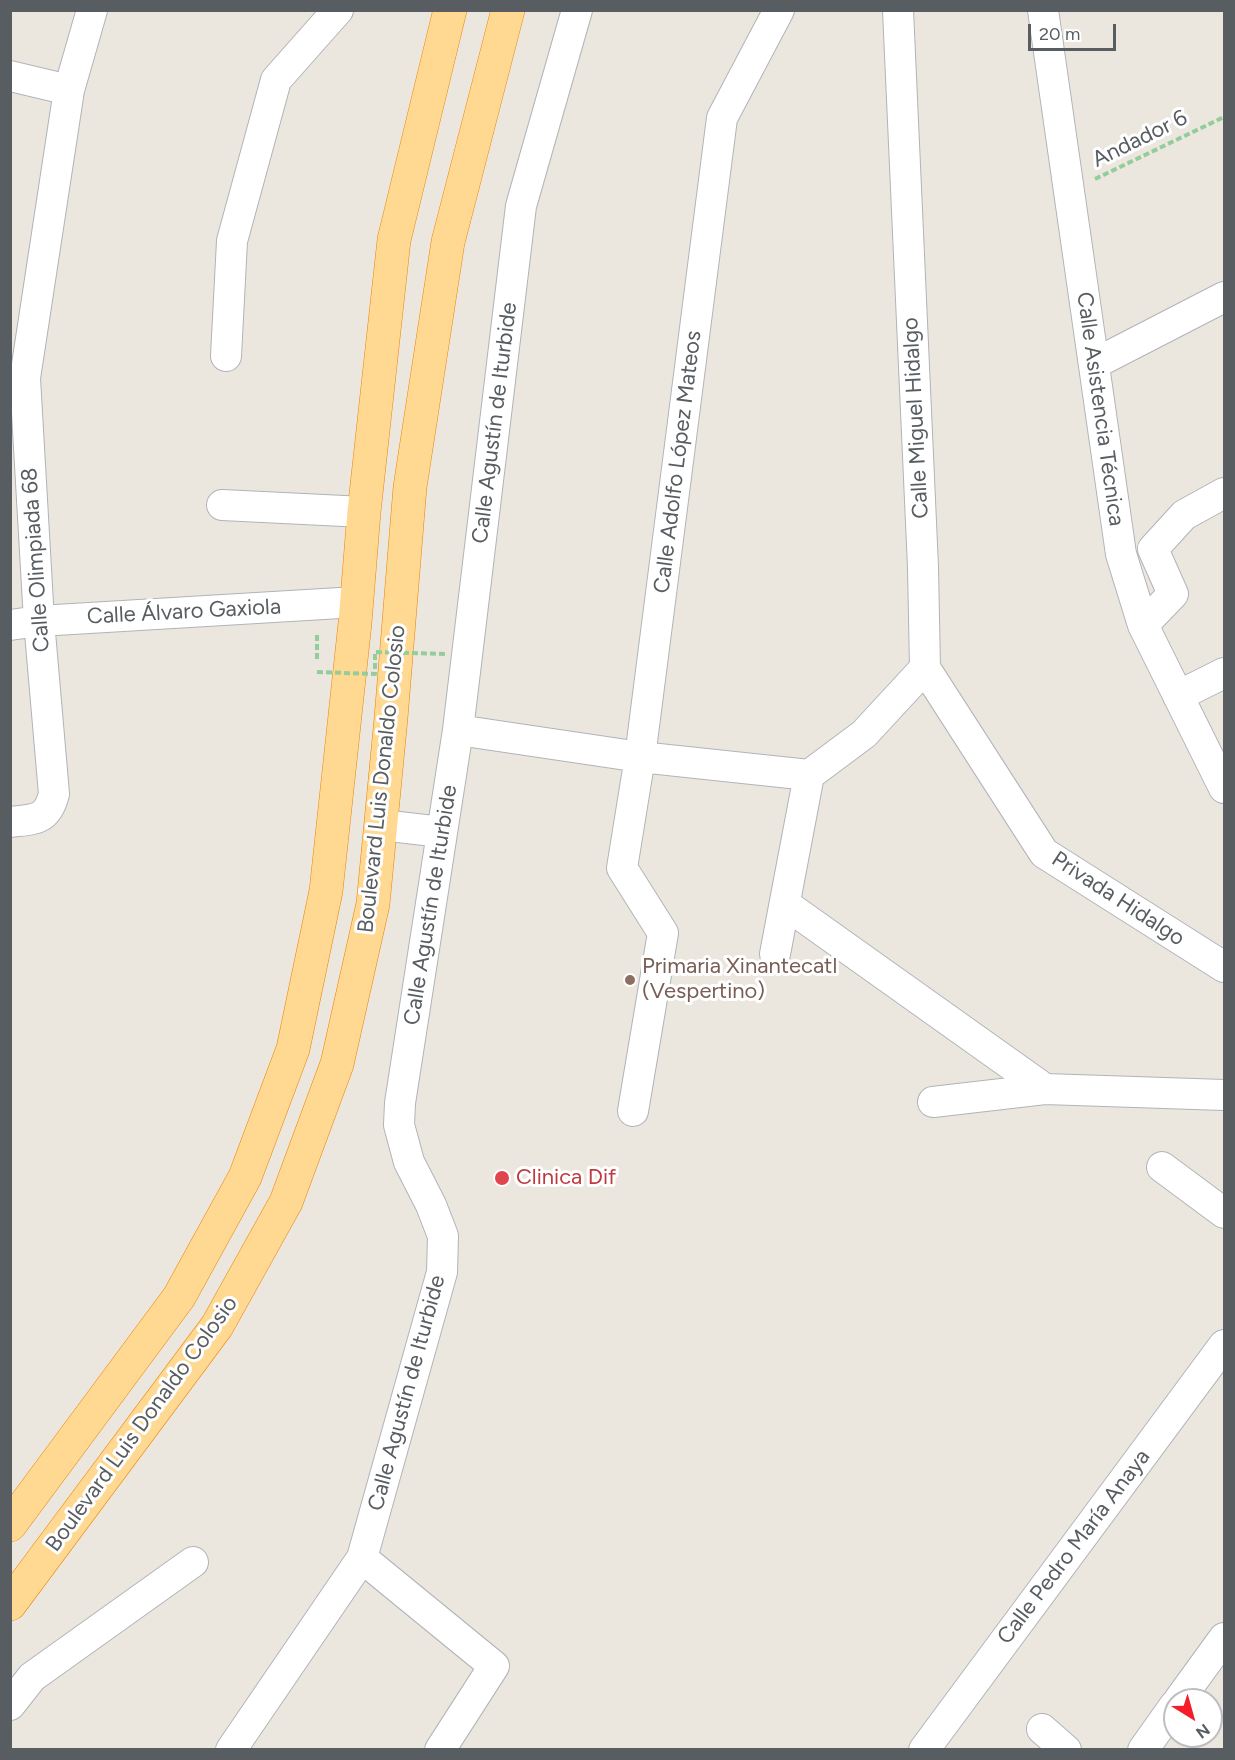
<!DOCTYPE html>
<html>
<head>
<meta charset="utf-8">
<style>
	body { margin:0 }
	#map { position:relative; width:1235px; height:1760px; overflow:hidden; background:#ece7de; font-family:Figtree,sans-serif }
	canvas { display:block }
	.frame { position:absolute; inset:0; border:12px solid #585d61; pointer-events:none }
	.north { position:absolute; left:1163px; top:1688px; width:60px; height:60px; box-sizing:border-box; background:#fff; border:2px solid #bcbec0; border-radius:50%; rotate:143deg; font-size:16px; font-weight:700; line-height:24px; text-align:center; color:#585d61 }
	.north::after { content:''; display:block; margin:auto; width:21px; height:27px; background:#f41d29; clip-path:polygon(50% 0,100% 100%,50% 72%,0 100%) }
	.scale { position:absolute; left:1028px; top:24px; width:88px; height:27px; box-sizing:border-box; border:3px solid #585d61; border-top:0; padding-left:8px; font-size:18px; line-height:21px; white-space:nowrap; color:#585d61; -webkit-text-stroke:4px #fff; paint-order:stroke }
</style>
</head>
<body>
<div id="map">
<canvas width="1235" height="1760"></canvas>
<div class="frame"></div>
<div class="north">N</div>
<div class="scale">20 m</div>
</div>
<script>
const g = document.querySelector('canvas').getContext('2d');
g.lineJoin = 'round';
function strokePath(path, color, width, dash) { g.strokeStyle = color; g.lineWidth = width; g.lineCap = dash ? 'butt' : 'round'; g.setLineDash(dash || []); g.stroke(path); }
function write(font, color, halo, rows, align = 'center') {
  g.font = font + ' Figtree,sans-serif'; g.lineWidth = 6; g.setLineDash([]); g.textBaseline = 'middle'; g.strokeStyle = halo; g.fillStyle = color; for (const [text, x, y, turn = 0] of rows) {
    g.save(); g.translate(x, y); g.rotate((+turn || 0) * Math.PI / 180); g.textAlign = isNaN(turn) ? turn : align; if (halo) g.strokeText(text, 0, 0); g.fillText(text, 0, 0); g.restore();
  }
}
const path = new Path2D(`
	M1095 179 1224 117
	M317 659V634`);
const minor = new Path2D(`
	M1043 10 1121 554 1143 625 1224 788
	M10 76 69 90
	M226 356 232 241 276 80 338 10
	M1094 364 1224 297
	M222 505 364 512
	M10 625 39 621 357 602
	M1143 625 1173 594 1153 549 1184 515 1224 493
	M925 668 1044 853 1224 967
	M1178 696 1224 673
	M458 730 640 757 809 775
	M809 775 864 734 925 668 923 567 898 10
	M10 822C35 819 47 821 54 794L39 621 25 378 69 90 92 10
	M381 825 442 832
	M785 904 1045 1089
	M775 954 809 775
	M933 1102 1045 1089 1224 1095
	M633 1111 663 933 622 868 640 757 722 118 779 10
	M1162 1167 1224 1213
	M362 1558 494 1666 440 1750
	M1179 1700 1224 1638
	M10 1705 32 1677 193 1562
	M1042 1729 1066 1750
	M231 1750 362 1558 442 1272 443 1236 431 1205 409 1162 399 1125 400 1103 458 730 521 206 577 10
	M924 1750 1224 1345
	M1143 1750 1175 1705`);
const trunk = new Path2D(`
	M10 1525 179 1297 245 1177 293 1049 326 891 355 623 364 512 394 240 450 10
	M10 1604 217 1326 286 1202 337 1064 373 904 391 718 410 487 448 242 508 10`);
const pathBridge = new Path2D(`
	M317 672 375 674V652L445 654`);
const markers = [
	[630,980,6,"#8d6e63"],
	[502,1178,8,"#e0444e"]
];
const streetNames = [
	["Andador 6",1140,139,-26],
	["Calle Asistencia Técnica",1100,409,82],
	["Calle Miguel Hidalgo",916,418,-93],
	["Calle Agustín de Iturbide",495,423,-83],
	["Calle Adolfo López Mateos",678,462,-83],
	["Calle Olimpiada 68",36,560,-94],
	["Calle Álvaro Gaxiola",184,612,-3],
	["Boulevard Luis Donaldo Colosio",382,779,-84],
	["Privada Hidalgo",1118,899,33],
	["Calle Agustín de Iturbide",431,905,-81],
	["Calle Agustín de Iturbide",407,1393,-75],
	["Boulevard Luis Donaldo Colosio",142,1424,-54],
	["Calle Pedro María Anaya",1074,1547,-53]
];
const educationNames = [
	["Primaria Xinantecatl",642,967],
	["(Vespertino)",642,992]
];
const healthNames = [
	["Clinica Dif",516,1178]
];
strokePath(minor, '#b0b4b8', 32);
strokePath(trunk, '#eb8200', 34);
strokePath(path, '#94cd9c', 4, [6, 3]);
strokePath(minor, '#fff', 30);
strokePath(trunk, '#ffd992', 33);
strokePath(pathBridge, '#94cd9c', 4, [6, 3]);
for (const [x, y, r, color] of markers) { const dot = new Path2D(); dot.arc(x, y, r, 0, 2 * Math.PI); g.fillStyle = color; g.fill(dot); strokePath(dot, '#fff', 2); }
write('22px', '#585d61', '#fff', streetNames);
write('22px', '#785e54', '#fff', educationNames, 'left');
write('22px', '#be3a42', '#fff', healthNames, 'left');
</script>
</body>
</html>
